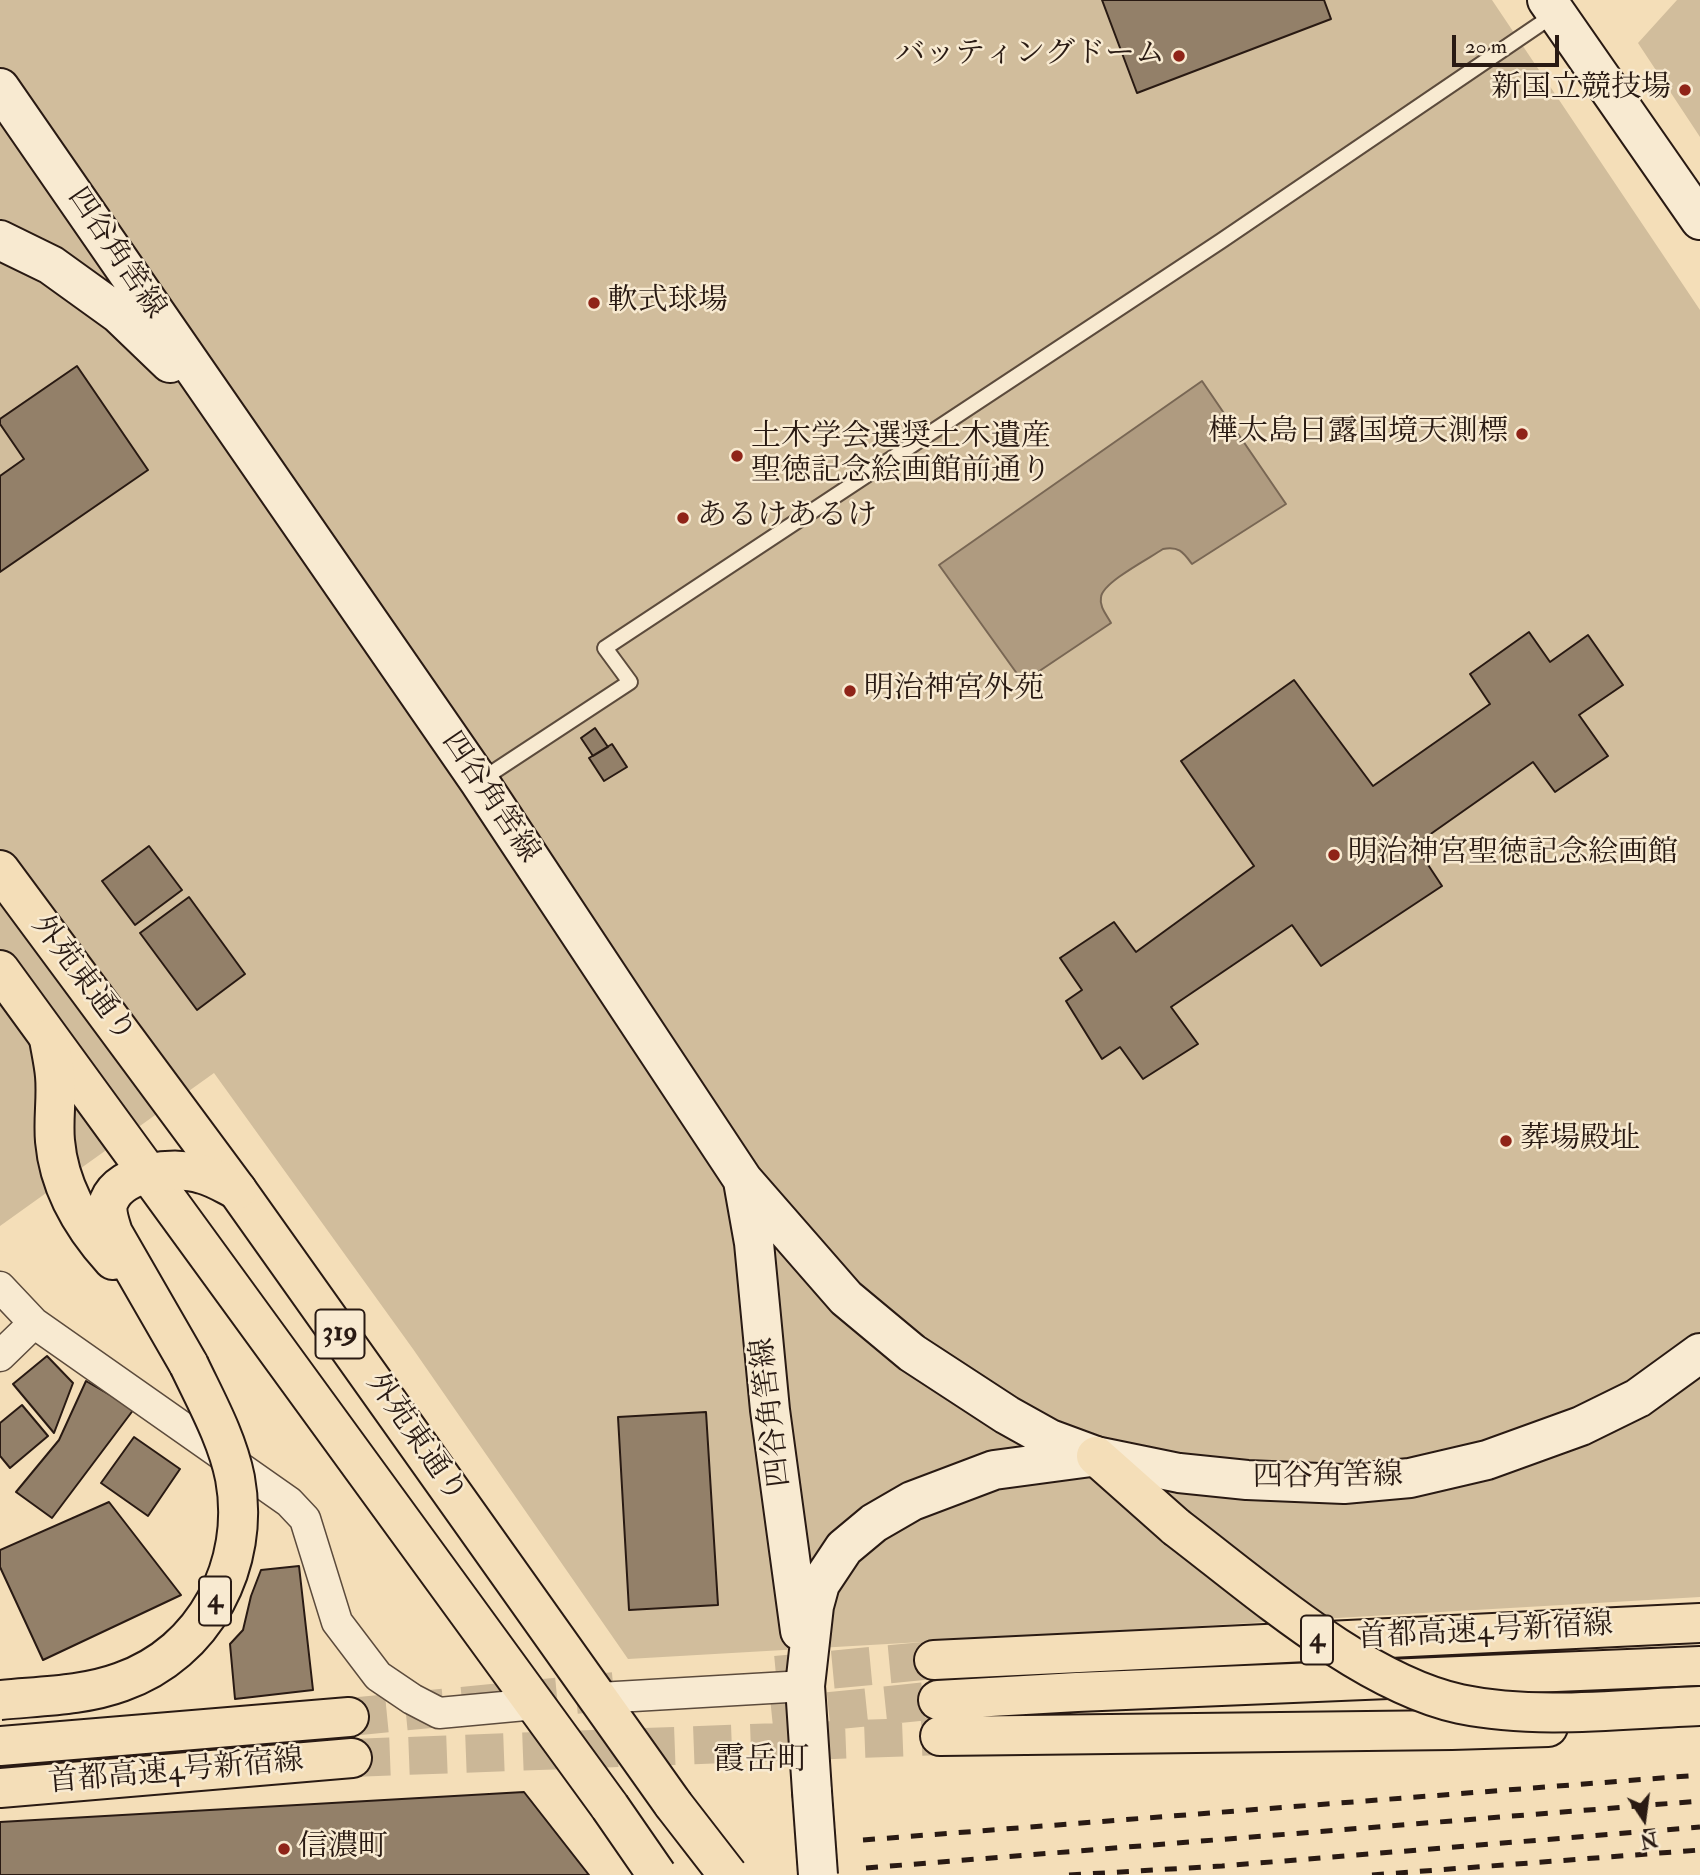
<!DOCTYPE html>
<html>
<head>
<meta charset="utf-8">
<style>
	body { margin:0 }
	#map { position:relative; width:1700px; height:1875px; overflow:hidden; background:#f4deb8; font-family:"IM FELL Double Pica",serif }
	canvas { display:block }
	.north { position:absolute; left:1609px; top:1784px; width:70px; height:70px; -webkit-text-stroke:5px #f8ead1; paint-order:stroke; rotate:167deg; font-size:19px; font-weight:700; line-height:28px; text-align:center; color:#291a13 }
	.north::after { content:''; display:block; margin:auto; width:24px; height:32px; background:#291a13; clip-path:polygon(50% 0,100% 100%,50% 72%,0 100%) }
	.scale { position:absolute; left:1452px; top:35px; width:107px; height:32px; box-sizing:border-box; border:4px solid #291a13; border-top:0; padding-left:9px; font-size:21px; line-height:24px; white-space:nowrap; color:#291a13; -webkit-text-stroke:5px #f8ead1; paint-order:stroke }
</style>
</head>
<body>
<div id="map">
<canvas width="1700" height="1875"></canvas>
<div class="north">N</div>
<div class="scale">20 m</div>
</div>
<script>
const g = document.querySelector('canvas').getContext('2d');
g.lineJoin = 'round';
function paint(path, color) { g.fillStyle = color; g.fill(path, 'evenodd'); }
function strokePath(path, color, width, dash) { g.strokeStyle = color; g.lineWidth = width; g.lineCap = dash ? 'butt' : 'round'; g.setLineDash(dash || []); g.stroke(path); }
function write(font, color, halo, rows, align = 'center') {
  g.font = font + ' "IM FELL Double Pica","Noto Serif JP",serif'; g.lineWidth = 5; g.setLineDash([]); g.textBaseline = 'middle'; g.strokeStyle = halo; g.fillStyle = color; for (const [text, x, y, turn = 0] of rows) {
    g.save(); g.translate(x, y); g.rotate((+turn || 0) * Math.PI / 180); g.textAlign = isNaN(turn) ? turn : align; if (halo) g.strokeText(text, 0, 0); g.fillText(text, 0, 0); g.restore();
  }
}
const green = new Path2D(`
	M0 0H1492L1700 310V1597L628 1659 413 1349 214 1073 0 1226Z
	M1677 0H1700V137L1638 43Z`);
const water = new Path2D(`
	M1202 381 1286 504 1192 564C1183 552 1179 546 1163 549 1150 558 1103 582 1101 597 1099 607 1107 615 1111 623L1023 682 939 565Z`);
const building = new Path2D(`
	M1102 0H1324L1331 19 1137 93Z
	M77 366 148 470 0 572V476L24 459 0 424V419Z
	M1529 632 1550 662 1588 635 1623 685 1579 715 1608 756 1555 792 1533 762 1415 845 1442 886 1321 966 1292 925 1171 1007 1198 1044 1143 1079 1120 1047 1102 1059 1066 1001 1082 990 1060 958 1114 922 1136 952 1254 866 1181 761 1294 680 1373 786 1490 704 1470 674Z
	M595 728 608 747 593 756 581 738Z
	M612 744 627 767 604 781 589 758Z
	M149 846 182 890 135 925 102 881Z
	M189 897 245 974 197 1010 140 933Z
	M47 1356 73 1383 54 1433 13 1384Z
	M86 1381 134 1409 52 1518 16 1492 59 1440Z
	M22 1405 48 1436 10 1468 0 1456V1423Z
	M706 1412 718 1605 629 1610 618 1417Z
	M134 1437 180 1469 148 1516 101 1483Z
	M109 1502 181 1595 43 1660 0 1567V1550Z
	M299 1566 313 1690 235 1699 230 1644 243 1630 251 1596 261 1570Z
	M524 1792 589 1875H0V1822Z`);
const highwayTunnel = new Path2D(`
	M776 1675 934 1660
	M349 1717 625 1690
	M772 1717 938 1700
	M352 1758 940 1736`);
const lane = new Path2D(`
	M481 780 630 682 605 648 1221 241 1555 14`);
const street = new Path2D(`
	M0 1287 34 1323 289 1502 305 1519 337 1622 378 1676 412 1699 439 1713 536 1704
	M0 1356 34 1323
	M599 1698 805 1686`);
const secondary = new Path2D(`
	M1547 0 1700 220
	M0 88 479 781 743 1180 846 1298 912 1353 1007 1415 1050 1439 1096 1456 1179 1473 1247 1480 1344 1484 1410 1478 1487 1460 1581 1426 1638 1398 1700 1353
	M0 240 51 265 119 314 170 363
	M743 1181 754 1243 770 1410 800 1631
	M812 1792 805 1686 814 1606 820 1584 844 1548 874 1523 912 1501 994 1470 1091 1457`);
const primary = new Path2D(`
	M0 870 237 1190 673 1804
	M0 970 610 1807`);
const highway = new Path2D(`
	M49 1039C51 1051 54 1064 55 1076 57 1098 53 1119 55 1141 59 1187 82 1226 113 1260
	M189 1365 113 1233C110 1223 105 1211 109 1201 121 1171 175 1166 202 1174 214 1177 225 1184 237 1190
	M1096 1456 1176 1527
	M934 1660 1700 1623
	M938 1700 1077 1692 1700 1666
	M940 1736 1452 1730 1548 1727
	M0 1746 349 1717
	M0 1788 352 1758`);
const rail = new Path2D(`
	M863 1840 1700 1775
	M866 1868 1700 1801
	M1069 1875 1222 1866 1700 1827
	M1372 1875 1700 1850`);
const secondaryBridge = new Path2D(`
	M812 1792 818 1875`);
const primaryBridge = new Path2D(`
	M673 1804 728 1875
	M610 1807 657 1875`);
const highwayBridge = new Path2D(`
	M1176 1527C1255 1587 1363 1683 1460 1704 1538 1720 1621 1709 1700 1706
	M0 1700C40 1696 83 1696 121 1682 205 1653 251 1564 235 1478 227 1438 206 1401 189 1365`);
const markers = [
	[1179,56,7,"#8f2418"],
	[1685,90,7,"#8f2418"],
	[594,303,7,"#8f2418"],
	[1522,434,7,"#8f2418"],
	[737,456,7,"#8f2418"],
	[683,518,7,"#8f2418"],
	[850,691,7,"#8f2418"],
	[1334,855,7,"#8f2418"],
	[1506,1141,7,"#8f2418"],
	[284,1849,7,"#8f2418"]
];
const shields = [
	[340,1334,49],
	[215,1601,32],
	[1317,1640,32]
];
const shieldNames = [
	["319",340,1334],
	["4",215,1601],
	["4",1317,1640]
];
const poiNames = [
	["バッティングドーム",1165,56,"right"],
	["新国立競技場",1671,90,"right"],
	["軟式球場",608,303],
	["樺太島日露国境天測標",1508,434,"right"],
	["土木学会選奨土木遺産",751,439],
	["聖徳記念絵画館前通り",751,473],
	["あるけあるけ",697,518],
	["明治神宮外苑",864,691],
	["明治神宮聖徳記念絵画館",1348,855],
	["葬場殿址",1520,1141],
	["信濃町",298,1849]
];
const streetNames = [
	["四谷角筈線",115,254,56],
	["四谷角筈線",489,798,56],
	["外苑東通り",82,980,53],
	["四谷角筈線",773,1412,-97],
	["外苑東通り",415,1439,55],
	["四谷角筈線",1328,1478,-1],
	["首都高速4号新宿線",1485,1633,-3],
	["首都高速4号新宿線",176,1773,-5]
];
const neighbourhoodNames = [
	["霞岳町",761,1762]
];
paint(green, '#d1bd9c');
paint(water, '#af9b80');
strokePath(water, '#796754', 2);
paint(building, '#938069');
strokePath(building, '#291a13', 2);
strokePath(highwayTunnel, '#cbb797', 38, [38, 19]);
strokePath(lane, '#5c4b3c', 18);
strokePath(street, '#5c4b3c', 33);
strokePath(secondary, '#291a13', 42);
strokePath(primary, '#291a13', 42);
strokePath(highway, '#291a13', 42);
strokePath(lane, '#f8ead1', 14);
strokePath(street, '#f8ead1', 30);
strokePath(secondary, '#f8ead1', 38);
strokePath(primary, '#f4deb8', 38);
strokePath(highway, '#f4deb8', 38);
strokePath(rail, '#291a13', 5, [12, 12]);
strokePath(secondaryBridge, '#291a13', 42, []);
strokePath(primaryBridge, '#291a13', 42, []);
strokePath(highwayBridge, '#291a13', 42, []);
strokePath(secondaryBridge, '#f8ead1', 38);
strokePath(primaryBridge, '#f4deb8', 38);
strokePath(highwayBridge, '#f4deb8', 38);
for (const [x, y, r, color] of markers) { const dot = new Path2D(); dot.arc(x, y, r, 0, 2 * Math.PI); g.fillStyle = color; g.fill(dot); strokePath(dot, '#f8ead1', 2.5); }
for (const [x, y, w] of shields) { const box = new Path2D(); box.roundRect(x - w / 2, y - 24.5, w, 49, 5); g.fillStyle = '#f8ead1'; g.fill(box); strokePath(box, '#291a13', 2); }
write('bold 28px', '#291a13', null, shieldNames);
write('30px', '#291a13', '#f8ead1', poiNames, 'left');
write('30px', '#291a13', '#f8ead1', streetNames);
write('32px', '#291a13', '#f8ead1', neighbourhoodNames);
</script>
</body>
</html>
